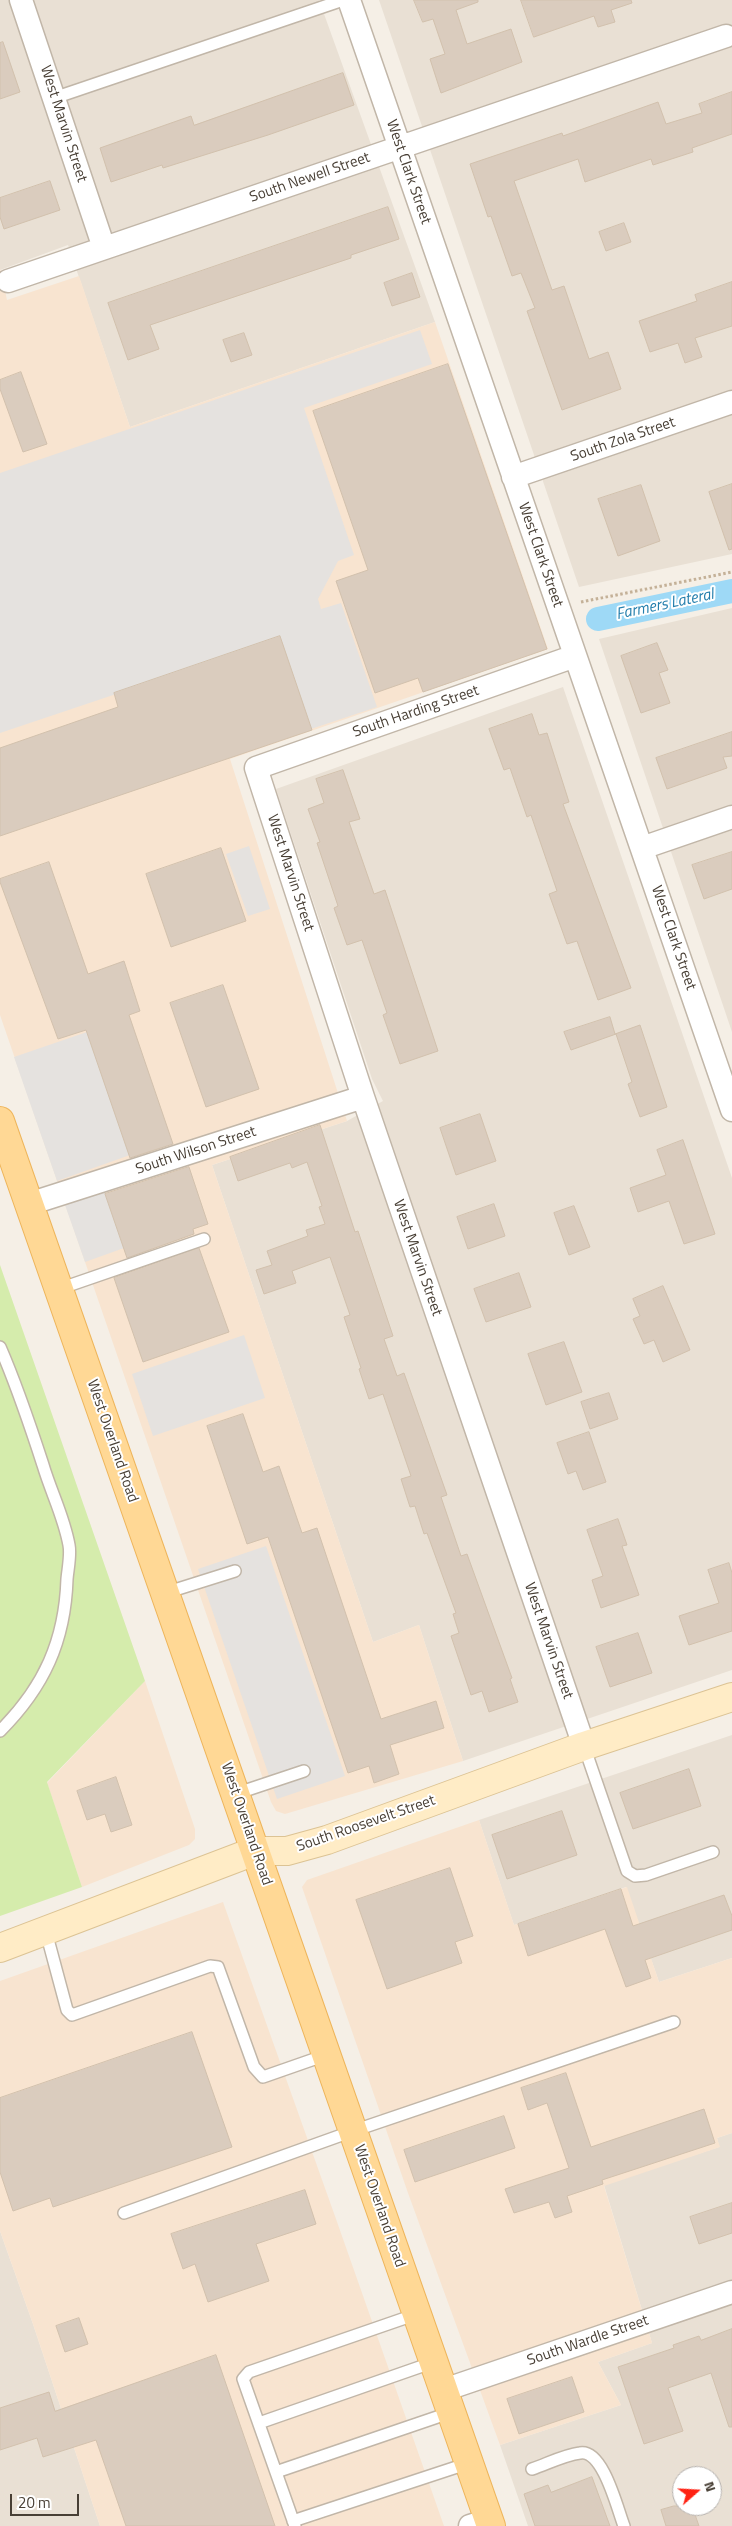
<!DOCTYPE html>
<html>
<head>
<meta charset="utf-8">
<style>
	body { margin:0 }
	#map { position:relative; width:732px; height:2526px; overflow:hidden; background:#f5efe6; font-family:"Titillium Web",sans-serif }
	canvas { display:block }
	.north { position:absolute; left:672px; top:2466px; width:50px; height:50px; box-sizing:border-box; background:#fff; border:1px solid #b6b2ae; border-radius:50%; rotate:71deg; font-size:14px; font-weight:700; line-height:20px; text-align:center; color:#483f35 }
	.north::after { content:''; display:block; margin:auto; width:18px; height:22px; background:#ff2213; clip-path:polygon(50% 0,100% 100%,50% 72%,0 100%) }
	.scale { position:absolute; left:10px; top:2494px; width:69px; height:22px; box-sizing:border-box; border:2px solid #483f35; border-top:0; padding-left:6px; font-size:15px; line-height:18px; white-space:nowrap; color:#483f35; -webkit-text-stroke:4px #fff; paint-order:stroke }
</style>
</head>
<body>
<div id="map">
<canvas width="732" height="2526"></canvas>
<div class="north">N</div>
<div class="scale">20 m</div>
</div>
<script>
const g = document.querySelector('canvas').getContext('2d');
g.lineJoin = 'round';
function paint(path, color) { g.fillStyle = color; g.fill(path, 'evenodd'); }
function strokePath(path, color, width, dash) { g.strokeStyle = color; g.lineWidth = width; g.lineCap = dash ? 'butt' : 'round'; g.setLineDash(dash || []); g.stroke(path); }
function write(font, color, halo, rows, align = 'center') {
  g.font = font + ' "Titillium Web",sans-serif'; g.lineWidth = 4; g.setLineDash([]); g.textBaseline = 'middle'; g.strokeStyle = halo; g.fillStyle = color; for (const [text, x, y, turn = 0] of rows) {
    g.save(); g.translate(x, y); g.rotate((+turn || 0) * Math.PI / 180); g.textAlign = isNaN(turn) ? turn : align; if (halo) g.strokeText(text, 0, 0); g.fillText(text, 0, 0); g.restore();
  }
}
const residential = new Path2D(`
	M0 0H319L435 322 130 427 68 245 0 270Z
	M379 0H732V554L579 587Z
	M732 608V1032L599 639Z
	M563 687 732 1178V1670L463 1761 419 1625 373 1642 212 1165 347 1121 383 1101 372 1079 276 789Z
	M732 1735V1958L659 1982 626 1887 514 1925 479 1820Z
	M732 2133V2526H528L500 2445 621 2405 598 2362 652 2343 604 2185 719 2147 717 2138ZM682 2476H712V2506H682Z
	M0 2231 33 2324 100 2526H0Z`);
const commercial = new Path2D(`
	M0 268 7 300 79 276 130 427 435 322 548 649 230 759 347 1121 212 1165 373 1642 419 1625 463 1761 285 1814 276 1811 271 1802 0 1015Z
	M145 1681 195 1829V1839L189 1845 82 1887 47 1783Z
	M479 1820 514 1925 627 1887 659 1982 732 1958V2133L717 2138 720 2147 604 2186 652 2343 598 2362 621 2405 500 2445 408 2193 302 1887 307 1880Z
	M223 1902 336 2219 444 2526H100L33 2324 0 2231V1981Z`);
const green = new Path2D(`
	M0 1265 145 1681 47 1782 82 1887 0 1916Z`);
const parking = new Path2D(`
	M420 330 432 364 304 408 354 555 338 561 318 599 321 609 341 603 377 707 311 729 280 639 0 733V473Z
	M249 846 270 909 248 916 226 854Z
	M87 1032 130 1155 57 1181 14 1057Z
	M104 1191 124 1248 85 1262 65 1205Z
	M244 1335 265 1398 153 1436 132 1374Z
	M266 1546 345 1776 277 1799 198 1569Z`);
const canal = new Path2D(`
	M598 619 732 591`);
const building = new Path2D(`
	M414 0H478V2L456 10 467 44 511 29 522 62 441 93 430 59 445 54 433 19 423 22Z
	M521 0H631L632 3 611 10 615 22 598 27 594 16 534 37Z
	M3 42 20 92 0 99V43Z
	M343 73 354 105 268 135 163 168 162 165 111 182 100 148 191 116 194 125Z
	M732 92V134L692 148 693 152 653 165 651 159 585 182 578 159 514 181 552 290 564 286 589 359 608 352 621 389 562 410 527 311 535 308 521 273 512 276 491 216 488 217 470 164 562 133 563 136 658 102 666 124 702 113 699 104Z
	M50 181 60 210 4 229 0 217V198Z
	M388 207 399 239 351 255V258L150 325 159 349 128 360 108 303Z
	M624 223 631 242 606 251 599 232Z
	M412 273 420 297 392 306 384 283Z
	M732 282V326L695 338 702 357 685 363 678 343 650 352 639 321 697 301 695 295Z
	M244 333 252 355 231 362 223 340Z
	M448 364 547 649 423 692 418 678 375 693 336 581 368 570 313 411Z
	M21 372 47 444 23 452 0 389V380Z
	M732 484V549L729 550 709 492Z
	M641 485 660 541 618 556 598 499Z
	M280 636 312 730 0 836V748L118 707 114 693Z
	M657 643 668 670 659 673 670 703 641 713 621 656Z
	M532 714 539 735 547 733 569 802 563 804 631 988 598 1000 577 941 567 944 549 894 557 891 531 815 527 817 510 768 504 770 489 729Z
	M732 732V756L723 757 727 768 667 789 656 758Z
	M343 770 360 819 349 822 374 894 385 890 438 1051 400 1064 383 1015 387 1013 362 940 347 945 334 908 338 906 317 843 320 842 308 809 324 803 316 779Z
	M221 848 246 921 171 947 146 874Z
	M732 852V889L704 899 692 865Z
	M49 862 88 974 124 961 140 1011 129 1015 173 1144 130 1158 86 1030 58 1039 0 882V879Z
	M223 985 259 1089 206 1107 170 1003Z
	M610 1017 615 1034 640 1025 667 1107 640 1117 628 1084 632 1082 616 1034 571 1050 564 1032Z
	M480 1114 496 1161 456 1175 440 1128Z
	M320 1125 355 1232 358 1231 393 1336 384 1339 397 1376 404 1373 447 1495 441 1497 461 1556 467 1554 512 1678 510 1679 518 1702 489 1712 482 1691 471 1695 451 1636 459 1633 453 1614 456 1613 427 1533 424 1534 415 1506 410 1507 401 1479 411 1476 383 1394 369 1399 359 1369 361 1368 344 1317 350 1315 330 1257 292 1271 296 1283 264 1294 256 1270 272 1265 267 1251 308 1236 306 1230 325 1224 319 1207 322 1206 307 1162 292 1168 290 1163 238 1181 230 1157Z
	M683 1140 715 1234 684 1244 669 1201 638 1212 630 1188 666 1175 657 1150Z
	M189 1167 208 1224 193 1229 194 1234 127 1258 105 1194Z
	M494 1204 505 1236 468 1249 457 1217Z
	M574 1206 590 1247 569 1255 554 1213Z
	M199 1248 229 1332 143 1362 114 1278Z
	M519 1273 531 1307 486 1322 474 1289Z
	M663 1286 690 1350 663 1362 654 1340 644 1344 633 1319 640 1316 633 1299Z
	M564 1342 582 1392 546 1405 528 1354Z
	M609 1393 618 1419 590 1429 581 1402Z
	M243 1414 263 1472 279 1466 302 1533 317 1528 381 1719 436 1701 444 1728 390 1745 399 1774 374 1783 369 1766 348 1773 268 1537 247 1544 207 1426Z
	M589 1432 606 1482 583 1490 576 1471 568 1474 557 1443Z
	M618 1519 627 1545 622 1546 639 1595 601 1608 592 1580 603 1576 587 1530Z
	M729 1563 732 1573V1631L689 1645 679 1616 719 1603 708 1570Z
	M638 1633 652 1673 610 1687 596 1647Z
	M689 1769 701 1806 633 1829 620 1793Z
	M116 1777 132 1825 111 1832 105 1814 87 1820 77 1791Z
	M562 1811 577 1855 507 1879 492 1835Z
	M450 1868 473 1936 455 1942 462 1963 387 1989 356 1900Z
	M621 1889 633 1926 724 1895 732 1916V1930L645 1960 651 1978 626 1987 605 1929 528 1956 518 1924Z
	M192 2032 232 2147 53 2207 50 2198 13 2211 0 2172V2098Z
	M566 2073 591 2147 704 2109 715 2143 602 2180 603 2184 567 2196 572 2212 555 2218 549 2202 514 2213 505 2189 569 2168 547 2103 528 2110 521 2088Z
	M504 2116 515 2148 415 2182 404 2150Z
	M305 2190 316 2224 256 2244 269 2281 208 2302 195 2264 183 2269 171 2234Z
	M732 2203V2233L699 2244 690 2217Z
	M79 2318 88 2344 65 2352 56 2326Z
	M732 2329V2427H729L711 2373 668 2388 683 2431 644 2444 618 2367 674 2348 673 2345 699 2336 701 2340Z
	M216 2355 275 2526H126L96 2440 43 2457 37 2438 0 2450V2408L49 2392 55 2411Z
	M572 2377 584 2412 519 2434 507 2399Z
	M592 2477 610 2526H535L524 2494 548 2485 551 2492Z
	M674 2506H692L699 2526H666L661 2510Z`);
const path = new Path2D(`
	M581 602 732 572`);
const lane = new Path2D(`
	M54 98 343 0
	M59 1289 204 1239
	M0 1347C17 1386 30 1425 43 1465 51 1492 64 1517 69 1545 71 1555 68 1568 67 1579 65 1641 44 1687 0 1731
	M165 1593 235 1571
	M584 1746 627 1871 635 1876 646 1875 713 1852
	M235 1794 304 1771
	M46 1932 67 2010 72 2015 210 1966 218 1967 254 2067 263 2077 326 2055
	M124 2213 353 2131 674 2022
	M259 2423 434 2362
	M532 2469C547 2464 564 2455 580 2453 603 2449 617 2508 624 2526
	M276 2472 452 2412
	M293 2521 469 2463
	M295 2526 243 2379 249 2372 417 2314`);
const street = new Path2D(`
	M21 0 104 248
	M349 0 732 1110
	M8 281 726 36
	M513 477 732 402
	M575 656 256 768 363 1097 584 1746
	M642 848 732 817
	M29 1204 363 1097
	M444 2390 732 2292
	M470 2526 489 2520`);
const secondary = new Path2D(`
	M0 1948 255 1851H287L327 1840 584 1746 732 1697`);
const primary = new Path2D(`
	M0 1121 491 2526`);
const streetNames = [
	["West Marvin Street",63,124,72],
	["West Clark Street",408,172,71],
	["South Newell Street",310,178,-19],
	["South Zola Street",623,440,-19],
	["West Clark Street",540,555,71],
	["South Harding Street",416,712,-19],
	["West Marvin Street",290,873,72],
	["West Clark Street",673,938,71],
	["South Wilson Street",196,1151,-18],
	["West Marvin Street",417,1258,71],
	["West Overland Road",112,1441,71],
	["West Marvin Street",548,1641,71],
	["West Overland Road",246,1824,71],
	["South Roosevelt Street",366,1824,-19],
	["West Overland Road",379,2206,71],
	["South Wardle Street",588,2341,-19]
];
const waterNames = [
	["Farmers Lateral",665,605,-12]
];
paint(residential, '#e9e0d4');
paint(commercial, '#f8e4d0');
paint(green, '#d5ecac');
paint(parking, '#e5e2df');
strokePath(canal, '#9ed9f6', 24);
paint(building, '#daccbe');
strokePath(building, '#d2c1ad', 1);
strokePath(lane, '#c1b6a8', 14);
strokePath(street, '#c1b6a8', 25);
strokePath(secondary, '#dcc394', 30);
strokePath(primary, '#eeb55b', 30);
strokePath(path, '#c4b198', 3, [2.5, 2.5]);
strokePath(lane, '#fff', 11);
strokePath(street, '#fff', 22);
strokePath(secondary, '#ffecc6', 28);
strokePath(primary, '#ffd895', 28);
write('15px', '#483f35', '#fff', streetNames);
write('italic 16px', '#237eac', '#fff', waterNames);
</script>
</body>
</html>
